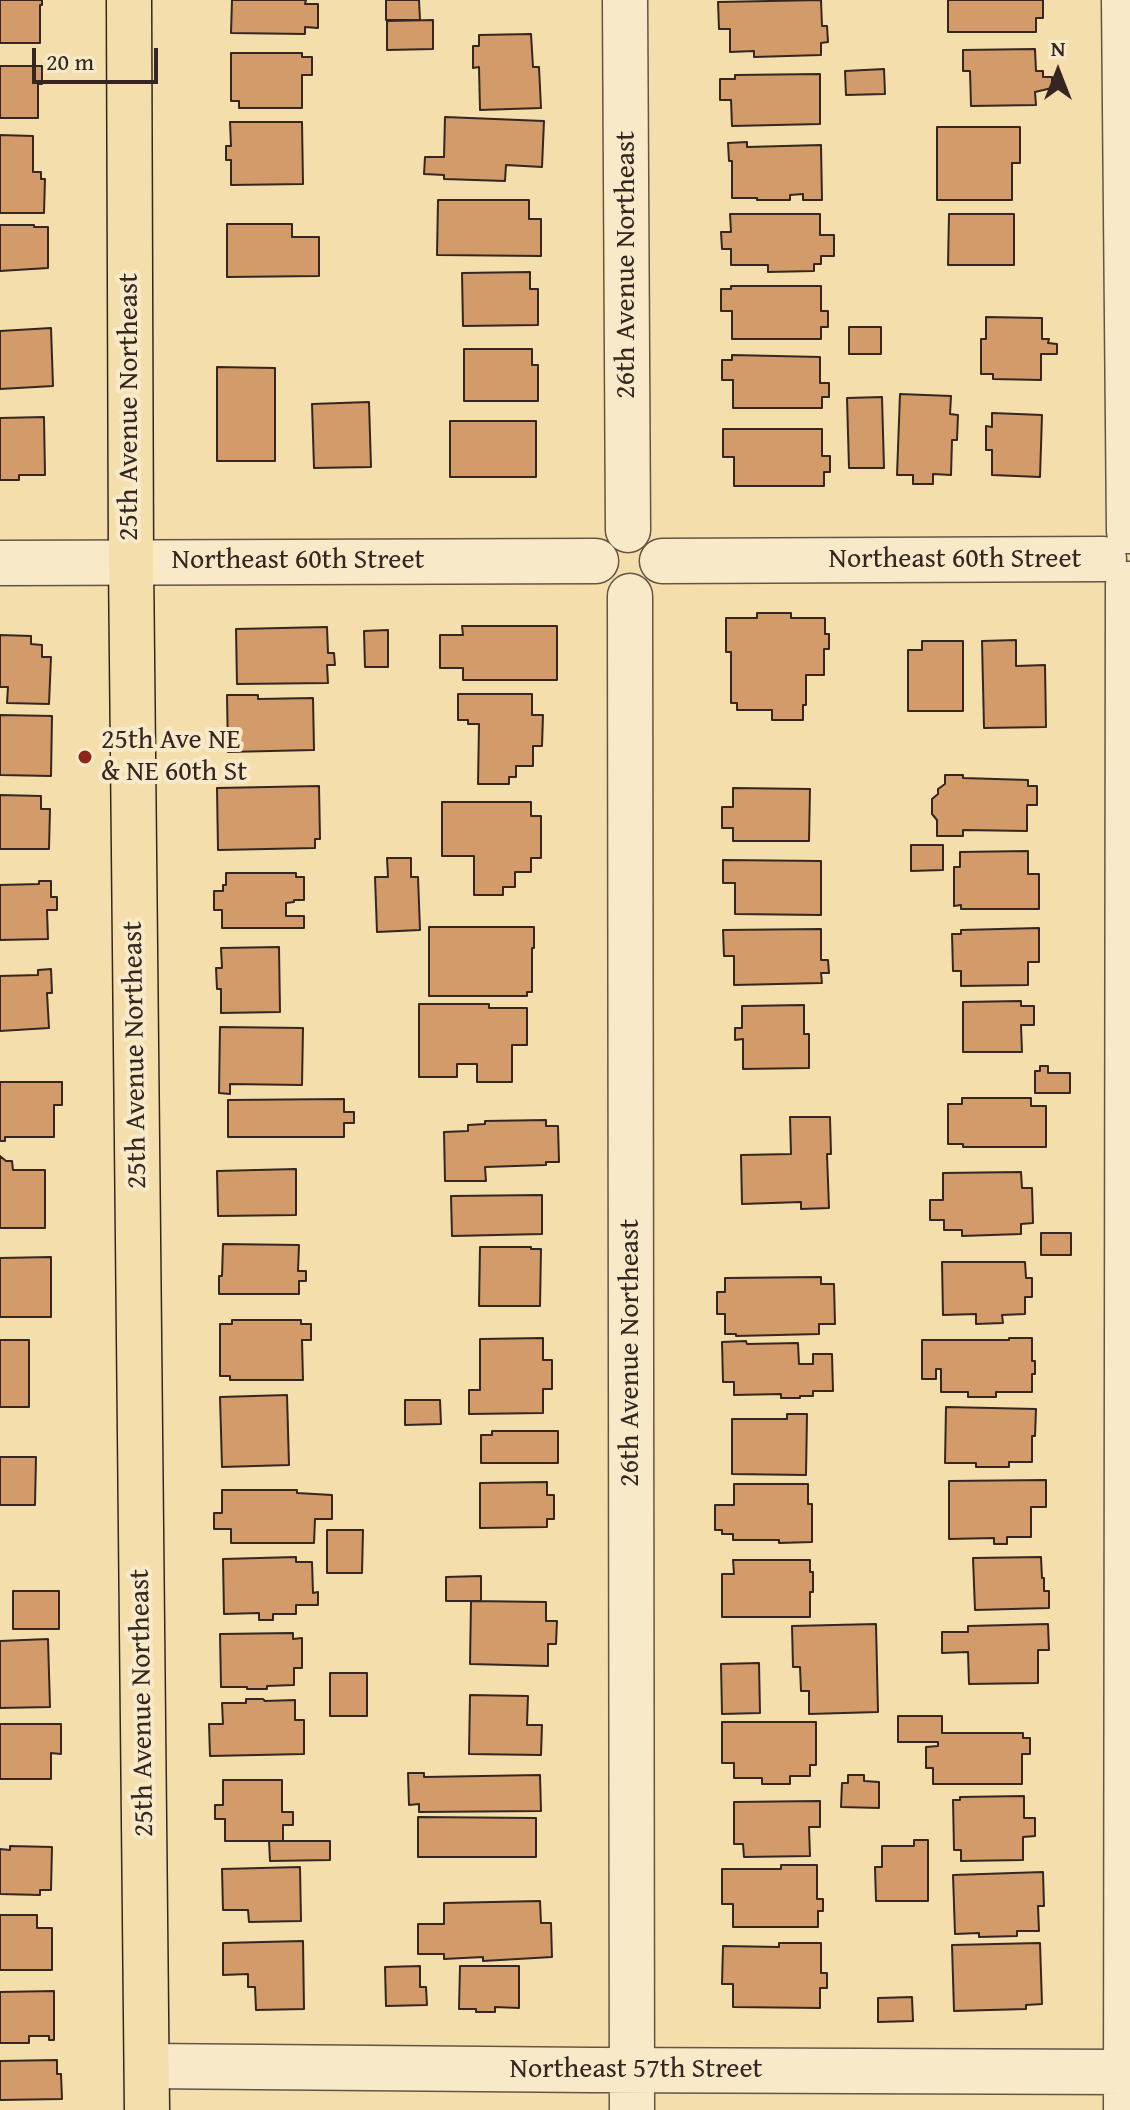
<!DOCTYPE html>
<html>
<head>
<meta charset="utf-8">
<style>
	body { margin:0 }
	#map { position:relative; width:1130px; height:2110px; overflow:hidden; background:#f4dfac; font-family:"Gentium Book Plus",serif }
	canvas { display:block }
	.north { position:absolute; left:1018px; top:32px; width:80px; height:80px; -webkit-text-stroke:6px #f8eac9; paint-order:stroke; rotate:0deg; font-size:22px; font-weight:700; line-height:32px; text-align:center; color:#352621 }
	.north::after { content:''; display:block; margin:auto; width:28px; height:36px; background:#352621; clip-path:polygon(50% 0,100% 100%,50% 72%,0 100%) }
	.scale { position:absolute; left:32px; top:48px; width:126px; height:36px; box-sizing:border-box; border:4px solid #352621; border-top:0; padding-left:10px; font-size:24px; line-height:28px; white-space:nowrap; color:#352621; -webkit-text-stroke:6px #f8eac9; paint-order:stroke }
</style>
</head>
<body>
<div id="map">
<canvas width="1130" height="2110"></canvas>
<div class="north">N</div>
<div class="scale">20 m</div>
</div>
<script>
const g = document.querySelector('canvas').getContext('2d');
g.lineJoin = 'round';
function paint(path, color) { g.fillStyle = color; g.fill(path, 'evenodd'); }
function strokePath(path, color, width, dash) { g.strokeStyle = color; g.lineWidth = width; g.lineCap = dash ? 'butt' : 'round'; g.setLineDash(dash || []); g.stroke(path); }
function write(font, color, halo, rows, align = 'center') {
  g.font = font + ' "Gentium Book Plus",serif'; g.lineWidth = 8; g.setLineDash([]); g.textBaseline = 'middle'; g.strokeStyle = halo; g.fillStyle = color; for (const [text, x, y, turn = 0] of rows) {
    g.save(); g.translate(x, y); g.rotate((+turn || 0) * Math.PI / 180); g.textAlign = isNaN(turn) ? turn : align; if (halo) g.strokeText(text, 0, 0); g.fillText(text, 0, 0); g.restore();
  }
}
const building = new Path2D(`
	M0 0H42V5H40V43H0Z
	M232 0H306L305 4H318V28L305 27V34L231 33Z
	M386 0H419L420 20H386Z
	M821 0 822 26H827L828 42 821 43V55L754 57V51L730 52V29H719L718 2Z
	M948 0H1043V18H1036V32H948Z
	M433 20V49L387 50V21Z
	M531 34 533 67H539L541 108 480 110 479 67 473 68V46H479V35Z
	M1035 49 1036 71H1043V77H1052V88L1035 92 1036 105 971 106 970 71H963V50Z
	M231 53H302V57H312V75H302V108H239V101H231Z
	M0 66H42V84H38V118H0Z
	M884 69 885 94 846 95 845 71Z
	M820 74V124L732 126 731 100H720V79H735V75Z
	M445 117 544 121 542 167 506 165 505 181 444 179V175L424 174 425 157H444Z
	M230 122H302L303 184 231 185V160H226V146H231Z
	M937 127H1020V163H1012V200H937Z
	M0 135 33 136V172H41V179H45L44 213H0Z
	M747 142V147L821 145 822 200H803V194L790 195V200H757V198H732V161H729L728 143Z
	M438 200H529V219H541V256L437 255Z
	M730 214H820V235H834V256H821V264H814V271L768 272V265H731V249H722L721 232H731Z
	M949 214H1014V265H948Z
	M227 224H292V237H319V276L227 277Z
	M0 225H34V227H48V268L0 271Z
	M530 272V289H538V325L463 326 462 273Z
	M731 286H821V311H828V327H821V339H732V311H721V289H731Z
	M986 317 1042 318V339H1049L1048 343 1057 344V354H1041V380L993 379V374H981V339H986Z
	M849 327H881V354H849Z
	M51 328 53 386 0 389V331Z
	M464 349H532V365H538V401H464Z
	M732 355 820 357V383H829V397H822V408H733V380H722V360H732Z
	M217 367 275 368V461H217Z
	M900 394 951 396 950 414 958 415 957 440H952L951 475 933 474V484H913V475H897Z
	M882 397 884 468H849L847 398Z
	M369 402 371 467 314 468 312 404Z
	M992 413 1042 415 1040 477 992 475V450H986V426L992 427Z
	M44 417 45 475H19V480H0V418Z
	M450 421H536V477H450Z
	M723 429H822V456H830V472H824V486H734V457H723Z
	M757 613H791V618H825V634H829V649H824V675H806V705H803V720H772V710H737V703H731V652H726V618H757Z
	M462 626H557V680H463V668H440V635H463Z
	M327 627 328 653H334L335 665H327L328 683 237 684 236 629Z
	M388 630V667H365L364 631Z
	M0 635 31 636V644L42 645V657H51L49 704 7 703 8 687H0Z
	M1016 640V666L1045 665 1046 727 984 728 982 641Z
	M922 641H963V711H908V650H922Z
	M458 694H532V715H543L542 746H533V766H516V777H509V784H478L479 724H468V720H458Z
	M227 695H258V699L313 698 314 750 228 752Z
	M0 715 52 716 51 776 0 775Z
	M945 775H963V778L1028 780V786H1037V805H1027V831L963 830V836H937V820L932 814V799L938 794V789L945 784Z
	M319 786 320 839H315V848L218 850 217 788Z
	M733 788 810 789 809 841H733V828H722V807H733Z
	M0 795 41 796V809H50L49 849H0Z
	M442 802H531V816H541V858H531V872H515V887H503V895H474V856H442Z
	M911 845H943V870L911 871Z
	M1028 851V874H1039V909H961V905L954 906V867H960V852Z
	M387 858H411V877H418L420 930 377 932 375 877H388Z
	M723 860 821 861V915L735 914V883H723Z
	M226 873H296V877H304V900H294V902L286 903V916H304V928H222V910H214V891H223V885H226Z
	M39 881H51V897H57V910H47L48 939 0 940V885L39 884Z
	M429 927H534V948H532V992H527V996H429Z
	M1039 928V962H1028V985L961 986V971H953L952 934H961V930Z
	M821 929V960H828L829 973H821L822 983 734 985V956H724L723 930Z
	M279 947 280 1012 221 1013V989H217L216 968H222L221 948Z
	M51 969 52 993H47L49 1028 0 1031V976L38 975V970Z
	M1021 1001V1006H1034V1025H1021L1022 1052H963V1002Z
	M419 1004H489V1008H527V1045H512V1082H477V1064H457V1077H419Z
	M804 1005V1034H809V1068L743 1069V1039L735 1040V1028H742V1006Z
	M220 1027 303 1028 302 1085 230 1084V1094L219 1093Z
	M1040 1066H1048V1073H1070V1093H1035V1071H1040Z
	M0 1082H62V1105H54V1137H5V1141H0Z
	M962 1098H1031V1106H1046V1147H963V1144H948V1104H962Z
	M344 1099V1112H354V1123H344V1137H228V1100Z
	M790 1117H830L831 1154H827L829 1208 801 1209V1202L742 1204 741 1155 791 1154Z
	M546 1120V1126H558L559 1162H546V1165L485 1167 486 1181H445L444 1132 468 1131V1125L485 1124V1121Z
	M0 1156 6 1161H12L13 1170H45V1228H0Z
	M296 1169V1215L218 1216 217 1171Z
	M1021 1172 1022 1188H1032L1033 1223 1021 1224V1234L962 1236V1230H944V1220H930V1200H943V1173Z
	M542 1195V1234L452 1236 451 1196Z
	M1041 1233H1071V1255H1041Z
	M223 1244 299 1245 298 1271H306V1281H299V1294H219V1276H222Z
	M480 1247H531V1249H541L540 1306H479Z
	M51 1257V1317H0V1258Z
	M942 1262H1025L1026 1278H1032V1297H1025V1314L1002 1315 1003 1323 976 1324V1314L943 1315Z
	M821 1277V1284H834L835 1324H819V1334L736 1336V1334H725V1314H717V1292H725V1278Z
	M232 1320H301V1324H311V1340H302L303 1380H230V1376H220V1324H232Z
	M543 1338V1360H552V1389H543V1413L469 1414V1390H480V1339Z
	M1009 1338H1032V1361H1035V1374H1032V1392H996V1397H968V1392H941V1369H936V1379H922V1340H1009Z
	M0 1340H29V1407H0Z
	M746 1341 747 1344 798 1343 799 1364H813V1354H832L833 1391H813V1396H800V1398H781V1394L734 1395V1382H723L722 1342Z
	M287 1395 289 1465 222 1467 220 1397Z
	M405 1400H440L441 1424 405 1425Z
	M946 1407 1036 1409 1035 1436H1032V1462H1009V1467H976V1463H945Z
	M787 1414H807L806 1475 732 1474V1419H787Z
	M492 1431H558V1463H481V1435H492Z
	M0 1457H36L35 1505H0Z
	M1046 1480V1507H1031V1537H1007V1544H994V1538L949 1539V1481Z
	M547 1482V1495H554V1519H547V1527L480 1528V1483Z
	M734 1484H808V1504H812V1542L779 1543V1540H733V1534H722V1530H715V1505H734Z
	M222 1490H297V1493L332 1495V1519H315L314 1543H231V1529H214V1513H222Z
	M327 1530H363L362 1573H327Z
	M296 1557V1562H312L313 1593 318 1592V1605H296V1614H273V1620H259V1613L224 1614 223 1559Z
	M1041 1557 1042 1578H1044V1591H1049V1608L975 1610 973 1558Z
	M733 1560H810V1572H813V1592H810V1617H722V1574H734Z
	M481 1576V1601H446V1577Z
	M13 1591H59V1629H13Z
	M471 1601 546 1602V1621H557L556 1644H548V1666L470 1664Z
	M876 1624 878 1712 809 1714V1691H801L800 1667H793L792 1626Z
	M1048 1624 1049 1650H1038V1683L969 1684 968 1652 942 1653V1632H968V1626Z
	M293 1633V1639L302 1638V1668H294V1685L267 1686V1689H247V1687H221L220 1634Z
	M48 1639 50 1707 0 1708V1641Z
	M759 1663 760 1713 722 1714 721 1664Z
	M330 1673H367V1716H330Z
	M470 1695 528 1696 527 1725H542L541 1755 469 1754Z
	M246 1699H263L265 1701 295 1700V1720H304V1754L210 1756 209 1724H223L222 1703H246Z
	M898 1716H942V1733H1023V1738H1030V1754H1022V1784H933V1768H926V1747L938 1746V1742H898Z
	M722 1722H816V1765H810V1776H790V1784H762V1778H734V1763H722Z
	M0 1724H61V1754L51 1753V1779H0Z
	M408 1773H424V1777L540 1775 541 1811 419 1812V1804L409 1805Z
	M848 1775H864V1781L879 1782V1808L841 1807 842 1783H848Z
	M223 1780H282V1812H293V1825H283V1841H225V1819H215V1805H223Z
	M1024 1796V1818H1035V1836L1023 1837V1860L961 1861V1850H954L953 1800H960V1797Z
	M820 1801V1827H809L810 1856 744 1857 743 1844H734V1802Z
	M418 1817 536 1818V1857H418Z
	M914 1840H928V1901H876L875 1867H882V1846H914Z
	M269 1841H330V1860L270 1861Z
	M10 1846 52 1847 51 1890H40V1895L0 1894V1849L10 1850Z
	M781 1865H817V1899H823V1911H818V1927H733V1904H722V1869H781Z
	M300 1867 301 1921 249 1922 248 1910H223L222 1869Z
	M1043 1872 1044 1906H1038L1039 1931H1017V1936L979 1937V1933L955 1934 953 1875Z
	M540 1901 541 1923H551L552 1957 483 1961V1957L444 1959V1954H418V1924H444V1903Z
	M0 1915H37V1928H52V1970H0Z
	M303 1941 304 2009 256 2010 255 1987H248V1974L223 1975V1943Z
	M779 1943H821V1973H827V1988H820V2008L733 2007V1984H722L723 1946 779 1947Z
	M1040 1943 1042 2004 1026 2005V2009L954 2011 952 1945Z
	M420 1966V1987H426L427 2005 386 2006 385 1967Z
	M460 1966H519V2008L495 2007V2012H476V2009H459Z
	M54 1991V2040H49V2036H29V2043H0V1992Z
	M912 1997 913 2021 878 2022V1998Z
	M57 2060V2074H61L62 2099 0 2100V2061Z`);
const minor = new Path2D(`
	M625 0 628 530
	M1124 0 1129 531
	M662 561 1104 559
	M0 563 596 561
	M630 596 632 2110
	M147 2066 593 2070 1126 2072
	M1126 2110 1128 584`);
const major = new Path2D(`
	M129 0 131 561 147 2110`);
const markers = [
	[85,757,8,"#8f2418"]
];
const streetNames = [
	["26th Avenue Northeast",627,265,-90],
	["25th Avenue Northeast",130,407,-90],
	["Northeast 60th Street",955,560],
	["Northeast 60th Street",298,561],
	["25th Avenue Northeast",136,1055,-91],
	["26th Avenue Northeast",631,1353,-90],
	["25th Avenue Northeast",143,1703,-91],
	["Northeast 57th Street",636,2070]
];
const poiNames = [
	["25th Ave NE",101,741],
	["& NE 60th St",101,773]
];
paint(building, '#d29b69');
strokePath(building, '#352621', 2);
strokePath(minor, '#655444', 47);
strokePath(major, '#352621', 47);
strokePath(minor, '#f8eac9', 44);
strokePath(major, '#f4dfac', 44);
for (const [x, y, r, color] of markers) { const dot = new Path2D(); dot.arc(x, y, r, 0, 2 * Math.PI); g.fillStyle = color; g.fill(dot); strokePath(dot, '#f8eac9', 3); }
write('28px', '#352621', '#f8eac9', streetNames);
write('28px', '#352621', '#f8eac9', poiNames, 'left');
</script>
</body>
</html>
